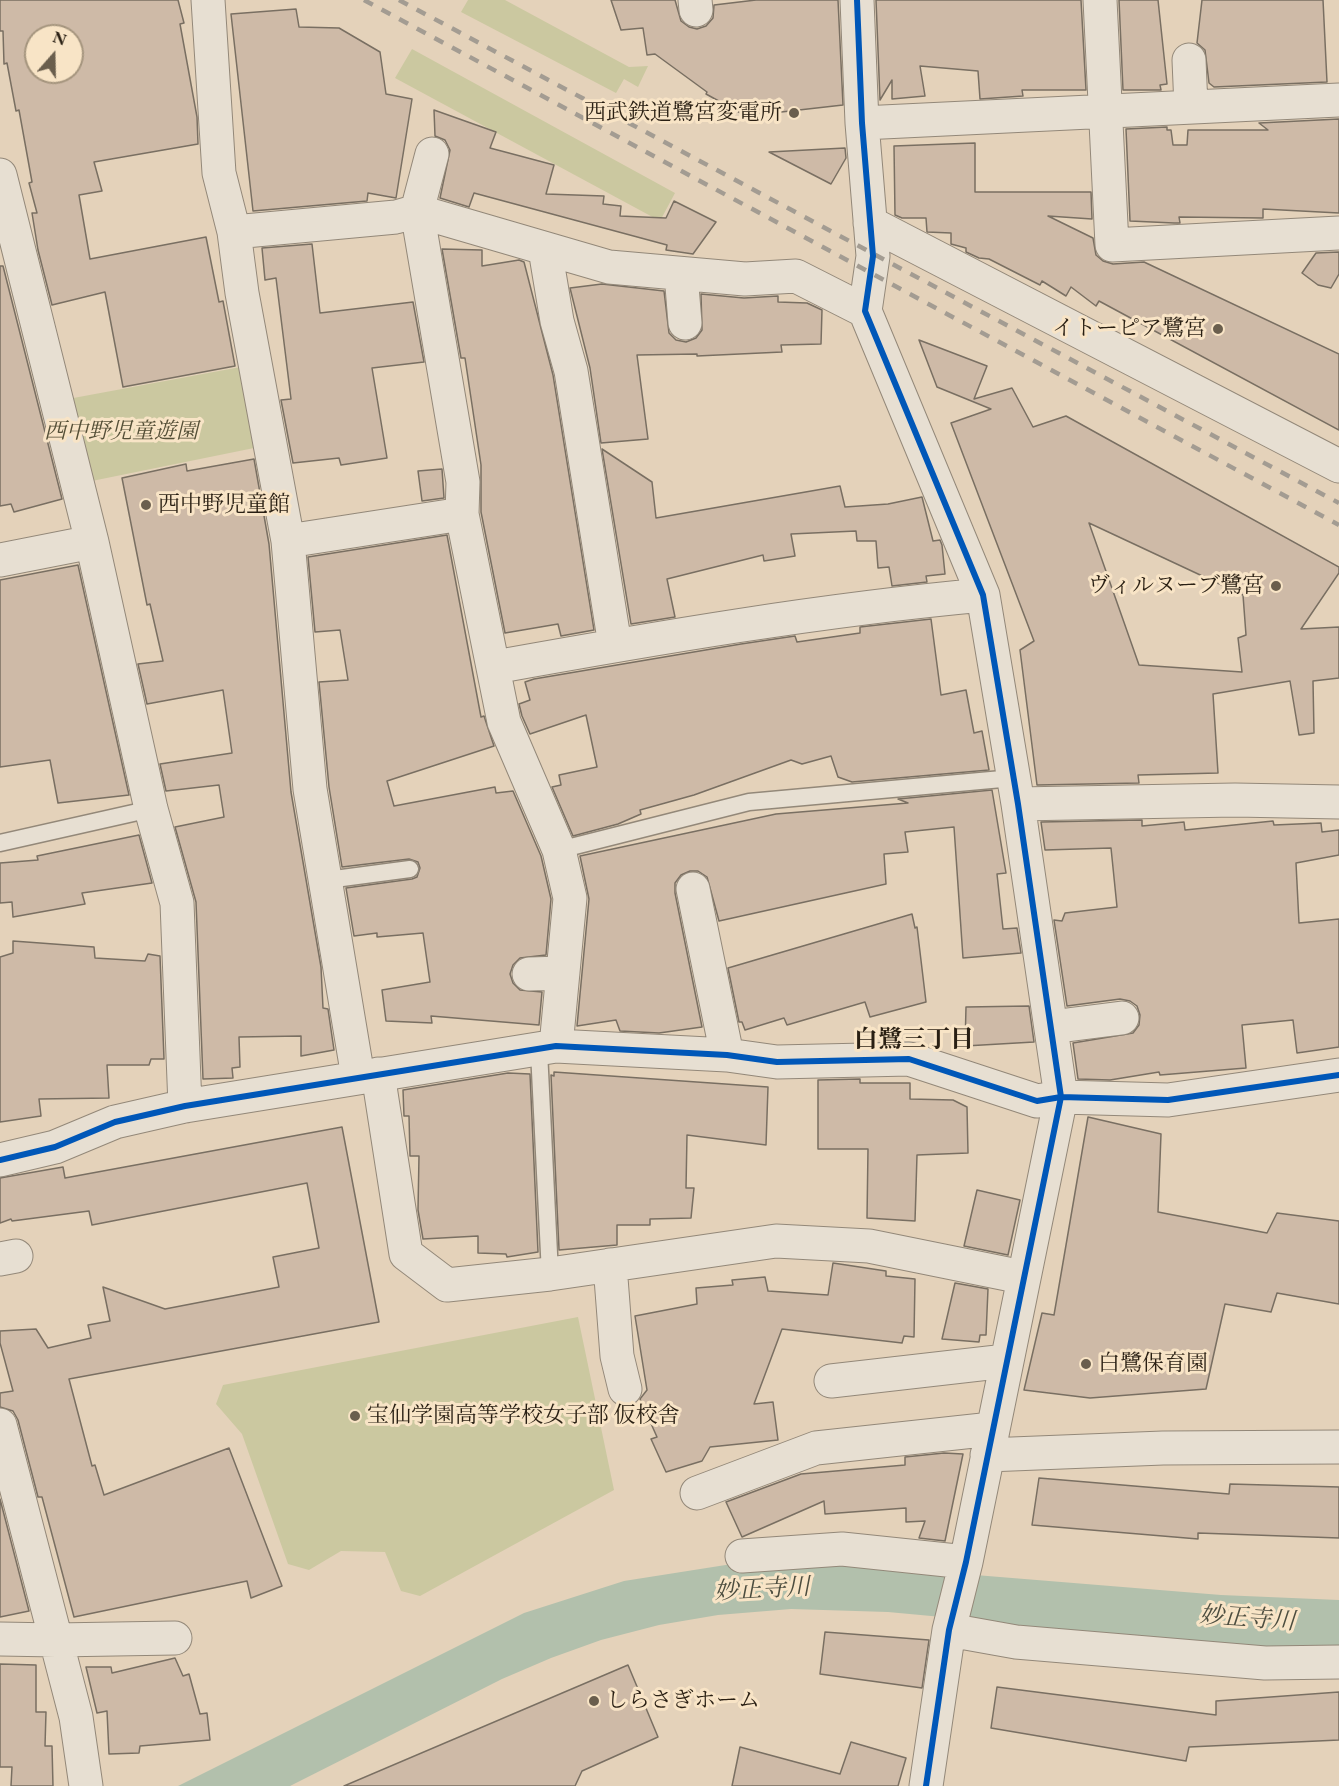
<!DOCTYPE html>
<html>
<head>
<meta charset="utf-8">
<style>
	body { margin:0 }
	#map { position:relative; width:1339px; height:1786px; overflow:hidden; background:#e4d2ba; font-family:"EB Garamond",serif }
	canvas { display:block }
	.north { position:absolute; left:24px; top:24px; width:60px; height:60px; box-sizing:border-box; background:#f8e4c6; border:2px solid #a5957e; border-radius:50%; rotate:20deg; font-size:16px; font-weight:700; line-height:24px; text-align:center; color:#291f13 }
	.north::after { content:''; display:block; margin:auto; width:21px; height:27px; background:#6a5e4d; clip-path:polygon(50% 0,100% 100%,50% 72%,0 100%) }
</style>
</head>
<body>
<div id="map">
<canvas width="1339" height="1786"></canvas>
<div class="north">N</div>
</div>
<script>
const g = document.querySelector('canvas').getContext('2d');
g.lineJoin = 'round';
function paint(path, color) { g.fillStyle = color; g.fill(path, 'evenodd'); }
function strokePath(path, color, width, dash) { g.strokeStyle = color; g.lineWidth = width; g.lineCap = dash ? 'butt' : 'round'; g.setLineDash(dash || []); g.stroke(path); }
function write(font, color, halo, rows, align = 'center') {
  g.font = font + ' "EB Garamond","Noto Serif JP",serif'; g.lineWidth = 6; g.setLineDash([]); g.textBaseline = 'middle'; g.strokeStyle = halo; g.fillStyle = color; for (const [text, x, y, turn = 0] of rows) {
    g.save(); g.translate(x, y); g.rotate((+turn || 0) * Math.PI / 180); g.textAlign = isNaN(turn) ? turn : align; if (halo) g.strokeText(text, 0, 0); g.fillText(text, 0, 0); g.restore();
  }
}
const green = new Path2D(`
	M468 0H505L629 67 648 66 638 87 624 79 616 93 461 12Z
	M412 49 675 193 660 221 395 78Z
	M246 366 259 447 87 482 68 399Z
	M578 1317 614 1490 420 1596 401 1591 385 1552 341 1551 309 1570 288 1564 242 1434 216 1404 223 1385Z`);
const water = new Path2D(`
	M791 1560 1221 1595 1339 1600V1649L1255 1647 963 1624 942 1617 888 1612 791 1609 718 1615 659 1625 601 1640 551 1658 502 1679 290 1786H178L524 1613 624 1581 732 1564Z`);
const building = new Path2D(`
	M0 0H178L184 23 180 24 197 117 198 144 94 162 102 191 79 195 90 259 206 237 219 302 223 301 235 366 123 387 105 292 52 305 38 250 32 213H37L29 183 32 182 19 110 16 111 7 63 4 64 3 31H0ZM36 36H72V72H36Z
	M611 0H675L681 21 689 27 697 29 706 26 713 18 714 5 756 0H838L843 105 746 116 706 94 707 92 655 54 647 55 643 28 621 30Z
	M876 0H1081L1086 90H1022L1023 96 980 99 978 71 920 66 925 96 892 99V80L880 100Z
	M1119 0H1158L1167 84 1160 85 1161 90H1123Z
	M1202 0H1323L1327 82 1214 87 1209 83 1205 50 1197 43Z
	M296 9 299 27 339 28 380 52 386 94 412 99 396 198 368 193 367 201 253 211 231 14Z
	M434 110 496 132 490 148 554 165 546 194 604 196 603 204 621 206 620 216 666 218 674 201 716 222 693 254 666 250 667 245 474 193 469 207 440 198 450 150 445 140 435 136Z
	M1339 119V213L1263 209V218L1179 217 1180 223H1174L1130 221 1126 129 1167 127V130H1171L1173 145H1187L1188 130H1268L1259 123Z
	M975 143V192H1091L1092 219 1048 216 1093 238 1096 255 1103 261 1113 264 1144 262 1339 354V430L1099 301 1096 306 1071 287 1066 296 1042 281 1040 285 989 259 979 258 966 252V248L951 244V233L927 232 926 218H902L895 215 894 146Z
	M845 148 846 158 831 184 769 152Z
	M312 244 320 313 413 302 424 362 372 368 387 458 341 465 339 458 293 463 281 400 291 399 276 278 265 280 262 248Z
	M442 249 482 250V266L519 260 524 262 553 375 594 630 561 636 558 624 505 633 481 512V465L465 358H461Z
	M1339 252V274L1331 288 1318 285 1302 273 1316 253Z
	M0 266H3L62 499 14 512 11 504 0 506Z
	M602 284 664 291 669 333 676 340 686 342 696 338 702 330 701 294 744 298 778 296V302L807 303 822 310 821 344 781 345 782 352 697 356V354L637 355 648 439 601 443 590 368 570 288Z
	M919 340 987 366 974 399 1012 388 1033 427 1066 416 1339 567V573L1301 629 1339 627V678L1313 681 1314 733 1299 735 1290 681 1213 694 1218 773 1138 775 1139 783 1037 785 1020 650 1034 641 951 423 991 409 937 387ZM1089 523 1243 595 1246 635 1238 638 1242 672 1139 665Z
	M602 449 652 482 656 518 840 486 845 507 888 504 922 497 933 541 940 540 942 545 945 574 926 576 927 582 892 586 889 567 878 568 876 541H857L856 531 791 534 795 556 764 561 763 555 667 579 675 617 631 624Z
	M254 459 269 544 291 792 321 967 323 1008 328 1009 334 1050 301 1056V1036L239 1037 240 1067 232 1068 233 1078 203 1079 196 902 175 827 224 817 219 785 166 791 160 764 232 753 223 690 147 704 138 664 163 661 150 604 147 605 122 478 186 464 187 471Z
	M442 469 444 498 422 501 418 471Z
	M447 535 481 717 484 716 494 746 387 781 394 806 495 787 496 793 513 791 541 856 551 899 546 955 520 958 513 965 510 974 513 983 520 990 542 992 539 1025 431 1016 432 1023 386 1021 382 990 430 982 423 933 377 937V933L354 936 346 888 412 879 417 877 420 868 418 862 409 859 342 867 329 787 319 682 348 680 340 630 315 632 308 557Z
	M78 565 129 795 58 803 50 760 0 767V580Z
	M931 619 941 695 966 690 974 733 982 731 989 770 852 782 838 777 831 756 802 764 791 760 694 795 640 810 641 814 618 824 573 836 552 787 561 785 559 775 597 767 586 715 530 734 522 716 519 704 530 700 525 682 534 679 741 644 795 636 797 642 860 633V627Z
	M992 790 1006 873 997 874 1003 929 1017 928 1021 953 963 958 954 827 905 832 908 852 884 854 886 884 719 921 707 877 698 871H690L681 875 675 883V893L702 1027 659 1033 620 1031 616 1020 577 1026 589 899 580 856 776 814 908 803 898 799Z
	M1142 820V826L1184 822 1185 830 1273 821 1274 825 1321 823 1322 832 1339 830V855L1296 863 1299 923 1339 919V1047L1297 1053 1293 1020 1242 1025 1246 1068 1160 1075 1159 1072 1110 1080 1078 1079 1073 1043 1133 1033 1139 1025 1140 1015 1137 1006 1130 1001 1120 999 1067 1006 1054 920 1062 921 1065 913 1117 907 1111 848 1045 850 1041 822Z
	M139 835 152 883 82 893 85 904 13 917 12 902 0 903V863L38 860 37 856Z
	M912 914 915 928 917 927 926 1002 870 1017 865 1002 787 1025 784 1018 745 1030 742 1022H739L728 968Z
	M13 941 94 947 95 958 145 961 148 954 160 956 164 1059H151L149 1065H107L109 1098 39 1099 41 1116 0 1122V957L13 953Z
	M1029 1006 1034 1042 965 1046 966 1007Z
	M554 1072 768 1087 766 1145 687 1135 686 1188H694L691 1218 650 1219V1225H617V1245L559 1250 551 1075 554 1076Z
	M508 1073 530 1074 538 1252 507 1257 506 1254 478 1253V1236L423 1239 418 1210 419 1156H410L409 1116H404L403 1090Z
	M860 1079V1083H910V1099L953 1100 967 1107 968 1153 917 1155 915 1221 867 1218 868 1149H818V1080Z
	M1088 1117 1161 1134 1158 1212 1267 1233 1277 1213 1339 1221V1304L1277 1293 1271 1312 1225 1304 1206 1389 1090 1398 1024 1390 1042 1313 1054 1315Z
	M342 1127 379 1322 69 1379 92 1466 95 1465 104 1495 229 1448 282 1586 251 1598 247 1581 74 1617 42 1497H38L18 1420 13 1411 0 1407V1393L13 1391 0 1343V1331L36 1329 48 1348 91 1338 88 1325 110 1321 103 1287 165 1309 279 1287 273 1257 319 1248 307 1183 92 1225 89 1211 12 1221 11 1219 0 1223V1178L63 1167 65 1178Z
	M977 1190 1020 1200 1008 1255 964 1246Z
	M833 1263 886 1271V1276L915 1279 914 1337 904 1336 902 1343 782 1329 754 1404 773 1402 778 1440 710 1447 702 1461 666 1472 651 1439 657 1437 640 1399 647 1390 635 1316 697 1304 696 1288 733 1285 732 1280 765 1277 768 1291 828 1295Z
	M955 1283 988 1289 986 1335H980L979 1342 942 1339Z
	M944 1453 963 1454 945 1541 919 1538 925 1521 906 1522V1508L825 1514 824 1501 742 1537 726 1502 801 1474 905 1465V1457Z
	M1039 1478 1229 1494 1230 1484 1339 1487V1538L1198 1533V1539L1032 1525Z
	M0 1499 29 1611 0 1617Z
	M825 1632 929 1640 922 1688 820 1674Z
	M175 1658 183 1676 189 1674 200 1714 207 1713 210 1740 140 1746 139 1753 109 1754 107 1711 97 1713 86 1667H111L112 1673Z
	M0 1664 36 1665V1712H46L45 1746H52L53 1786H11L12 1767H0Z
	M628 1665 658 1737 582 1771 575 1786H344Z
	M997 1687 1216 1715V1701L1339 1692V1740L1189 1747 1186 1761 991 1728Z
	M851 1742 906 1758 898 1786H732L740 1747 840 1774Z`);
const lane = new Path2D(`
	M0 843 151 809
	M559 850 749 802 1013 778
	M327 880 410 869
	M539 1051 550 1274`);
const street = new Path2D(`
	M208 0 219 173 234 232 242 293 288 541 310 789 358 1077
	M695 0 696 10
	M857 0 862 123 873 256 865 311 983 595 1018 804 1061 1097 966 1562 949 1630 926 1786
	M1100 0 1112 245 1339 233
	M1189 60 1191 107
	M862 123 1339 100
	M432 154 417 211 463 482 462 514 504 722 559 850 570 898 556 1046
	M0 175 92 542 151 809 177 903 185 1106
	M870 223 1339 466
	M234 232 396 217 417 211 609 267 745 279 796 276 865 311
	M545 249 557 321 571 371 615 645
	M681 274 685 323
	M288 541 462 514
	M0 560 92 542
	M495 667C656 638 819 610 983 595
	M1018 804 1235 800 1339 802
	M693 889 727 1055
	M529 974 563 973
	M1051 1027 1122 1018
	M378 1074 406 1254 447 1285 550 1274 776 1241 869 1246 1022 1277
	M0 1160 55 1147 115 1122 185 1106 556 1046 727 1055 777 1062 909 1059 1037 1101 1061 1097 1168 1100 1339 1075
	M0 1259 16 1256
	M610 1265 617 1356 625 1389
	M831 1381 1006 1361
	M0 1425 56 1640 175 1638
	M987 1455 1163 1448 1339 1447
	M697 1493 816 1448 992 1429
	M742 1556 842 1549 966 1562
	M949 1630 1016 1642 1265 1663 1339 1662
	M0 1639 56 1640 76 1717 86 1786`);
const rail = new Path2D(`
	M364 0 1339 525
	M399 0 1339 503`);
const cycleway = new Path2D(`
	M857 0 862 123 873 256 865 311 983 595 1018 804 1061 1097 966 1562 949 1630 926 1786
	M0 1160 55 1147 115 1122 185 1106 556 1046 727 1055 777 1062 909 1059 1037 1101 1061 1097 1168 1100 1339 1075`);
const markers = [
	[794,113,6,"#6a5e4d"],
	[1218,329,6,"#6a5e4d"],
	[146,505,6,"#6a5e4d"],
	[1276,586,6,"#6a5e4d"],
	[1086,1364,6,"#6a5e4d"],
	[355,1416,6,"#6a5e4d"],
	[594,1701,6,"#6a5e4d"]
];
const poiNames = [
	["西武鉄道鷺宮変電所",782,113,"right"],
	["イトーピア鷺宮",1206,329,"right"],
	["西中野児童館",158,505],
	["ヴィルヌーブ鷺宮",1264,586,"right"],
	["白鷺保育園",1098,1364],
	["宝仙学園高等学校女子部 仮校舎",367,1416],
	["しらさぎホーム",606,1701]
];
const parkNames = [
	["西中野児童遊園",121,432]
];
const neighbourhoodNames = [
	["白鷺三丁目",914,1040]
];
const waterNames = [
	["妙正寺川",762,1590,-3],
	["妙正寺川",1247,1619,4]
];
paint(green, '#cbc8a0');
paint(water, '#b2c0ac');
paint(building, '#cebaa7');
strokePath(building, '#796f62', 1.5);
strokePath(lane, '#938879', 19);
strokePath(street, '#938879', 35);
strokePath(lane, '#e7dfd2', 16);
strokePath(street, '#e7dfd2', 33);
strokePath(rail, '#a39c92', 4.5, [10, 10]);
strokePath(cycleway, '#0057b8', 6);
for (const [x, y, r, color] of markers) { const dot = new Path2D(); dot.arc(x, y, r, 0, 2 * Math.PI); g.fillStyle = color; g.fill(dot); strokePath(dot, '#f8e4c6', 2); }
write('22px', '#291f13', '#f8e4c6', poiNames, 'left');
write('italic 22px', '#544f37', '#f8e4c6', parkNames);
write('bold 24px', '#291f13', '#f8e4c6', neighbourhoodNames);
write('italic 24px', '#4c4d3f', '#f8e4c6', waterNames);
</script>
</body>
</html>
